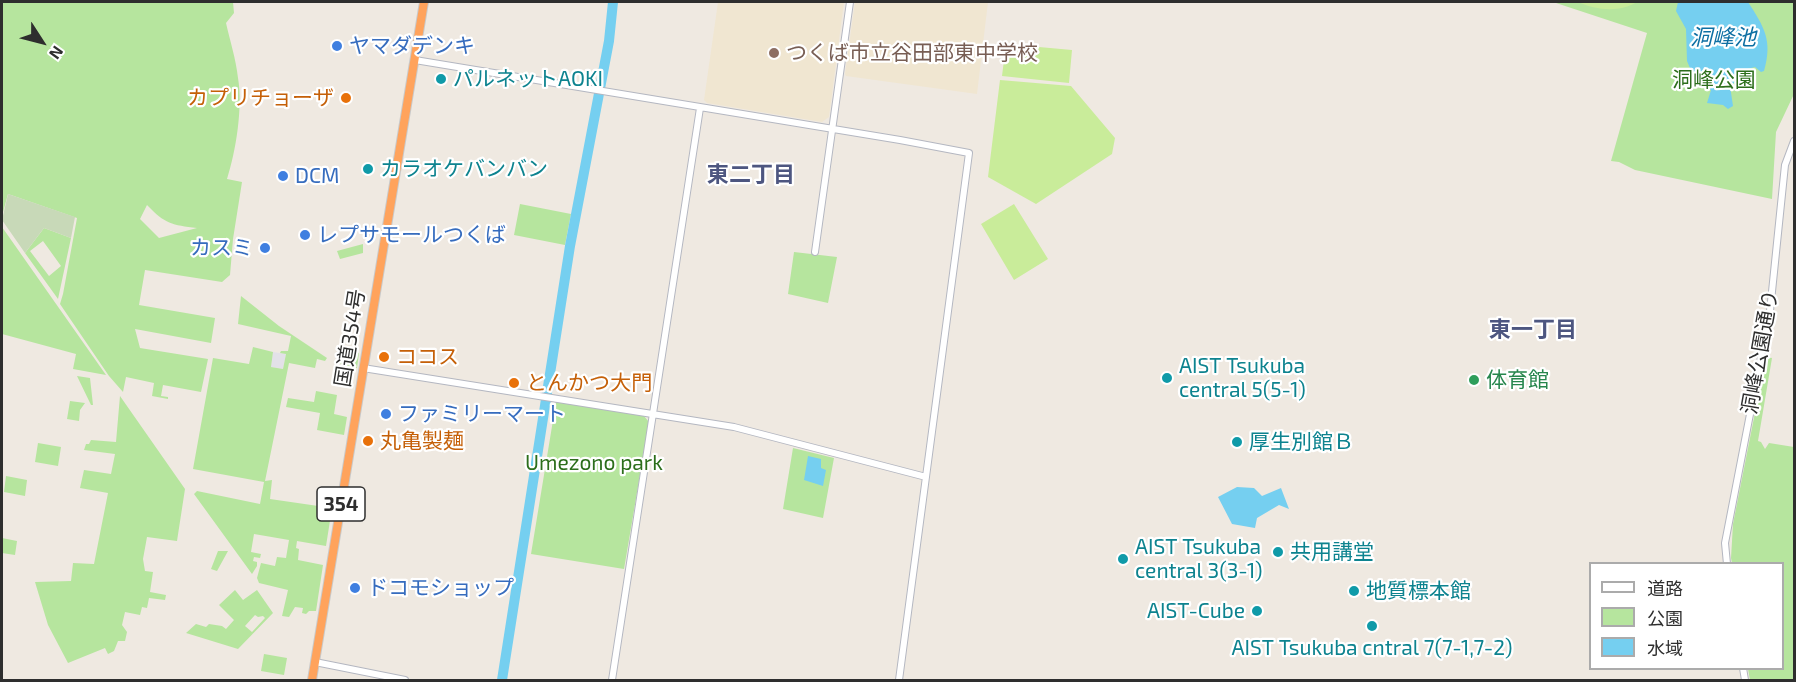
<!DOCTYPE html>
<html>
<head>
<meta charset="utf-8">
<style>
	body { margin:0 }
	#map { position:relative; width:1796px; height:682px; overflow:hidden; background:#efe9e1; font-family:"Exo 2","Noto Sans JP",sans-serif }
	canvas { display:block }
	.frame { position:absolute; inset:0; border:3px solid #2e2e2e; pointer-events:none }
	.legend { position:absolute; left:1589px; top:562px; width:195px; height:108px; box-sizing:border-box; background:#fff; border:2px solid #ababab; margin:0; padding:8px 10px; list-style:none; font-size:18px; color:#2e2e2e }
	.legend li { display:flex; align-items:center; gap:12px; height:30px }
	.legend b { width:30px; border:2px solid #ababab }
	.north { position:absolute; left:12px; top:12px; width:60px; height:60px; -webkit-text-stroke:4px #fff; paint-order:stroke; rotate:126deg; font-size:16px; font-weight:700; line-height:24px; text-align:center; color:#2e2e2e }
	.north::after { content:''; display:block; margin:auto; width:21px; height:27px; background:#2e2e2e; clip-path:polygon(50% 0,100% 100%,50% 72%,0 100%) }
</style>
</head>
<body>
<div id="map">
<canvas width="1796" height="682"></canvas>
<div class="frame"></div>
<ul class="legend">
<li><b style="height:8px;background:#fff"></b>道路</li>
<li><b style="height:16px;background:#b6e59e"></b>公園</li>
<li><b style="height:16px;background:#75cff0"></b>水域</li>
</ul>
<div class="north">N</div>
</div>
<script>
const g = document.querySelector('canvas').getContext('2d');
g.lineJoin = 'round';
function paint(path, color) { g.fillStyle = color; g.fill(path, 'evenodd'); }
function strokePath(path, color, width, dash) { g.strokeStyle = color; g.lineWidth = width; g.lineCap = dash ? 'butt' : 'round'; g.setLineDash(dash || []); g.stroke(path); }
function write(font, color, halo, rows, align = 'center') {
  g.font = font + ' "Exo 2","Noto Sans JP",sans-serif'; g.lineWidth = 4.5; g.setLineDash([]); g.textBaseline = 'middle'; g.strokeStyle = halo; g.fillStyle = color; for (const [text, x, y, turn = 0] of rows) {
    g.save(); g.translate(x, y); g.rotate((+turn || 0) * Math.PI / 180); g.textAlign = isNaN(turn) ? turn : align; if (halo) g.strokeText(text, 0, 0); g.fillText(text, 0, 0); g.restore();
  }
}
const industrial = new Path2D(`
	M273 352 286 354 283 369 271 367Z`);
const education = new Path2D(`
	M718 2H844L829 117 822 122 707 103 704 100Z
	M855 2H988L977 94 846 76 845 74Z`);
const green = new Path2D(`
	M2 2H233L234 13 226 23C230 41 236 59 238 78 243 107 236 151 227 179L242 182 233 239 230 275 222 282 145 270 139 305 215 318 211 343 135 329 140 348 208 359 201 392 163 385 161 396 168 397V399L152 396 154 383 126 377 123 392 109 376 60 304 63 294 77 218 8 194 2 216ZM147 205C165 224 172 225 197 228L159 238 140 219Z
	M1553 2H1794V94L1776 132 1772 199 1635 170 1619 162 1611 161 1647 33Z
	M520 204 571 214 565 245 514 235Z
	M2 227 106 375 73 369 76 354 2 334Z
	M44 228 71 238 58 299 25 253ZM43 241 61 266 49 276 30 251Z
	M363 244V253L340 259 337 251Z
	M794 252 837 257 828 303 788 294Z
	M241 296 279 326 327 358 325 361 317 359 315 368 289 363 265 481 272 480 270 499 332 508 326 546 297 541 296 548 299 549 298 560 323 565 316 611H309L306 614 302 613 303 608 295 607 289 617 282 616 288 590 259 583 257 578 261 563 275 566 277 557 286 558 289 540 254 534 251 552 261 554 260 558 254 557 253 561 257 562V566L252 574 194 494 197 491 260 504 264 482 193 469 213 358 249 364 253 347 273 352 271 367 283 369 286 354 280 353 281 351H288L291 336 238 324Z
	M342 349 359 353 357 368 339 363Z
	M1766 357 1772 358 1758 441 1761 442 1765 449 1769 443 1794 447V680H1750L1748 669 1782 668V564L1732 563 1731 558 1733 524Z
	M77 376 90 378 93 405H91Z
	M316 391 337 395 334 414 347 417 344 435 317 430 320 413 286 407 288 398 314 402Z
	M120 396 185 489 177 541 147 537 143 559 145 571 153 572 150 592 166 595 165 600 149 598 147 608 142 607 140 615 125 612 122 625 127 632 125 641H118L114 651 108 654 105 648 68 663 48 625 35 582 71 581 73 563 94 564 108 493 80 488 84 470 111 474 115 454 84 450 86 444H89L91 440 116 442Z
	M70 401 85 403 80 410 79 421 67 419Z
	M556 402 644 416 649 422 624 569 531 554Z
	M38 443 61 447 58 466 35 462Z
	M793 448 834 458 823 518 783 509Z
	M6 476 27 480 25 496 4 492Z
	M2 538 17 541 15 555 2 553Z
	M218 551H228L217 571 211 569Z
	M235 590 243 600 257 590 273 613 238 649 186 633 196 624 206 627 209 624 222 626 226 629 234 620 219 605ZM255 615 258 617 263 616 265 618 252 632 245 626Z
	M264 654 287 658 284 675 261 671Z`);
const cemetery = new Path2D(`
	M8 194 75 217 71 238 44 228 25 253 2 220Z`);
const pitch = new Path2D(`
	M1578 2H1637C1619 13 1596 10 1578 2Z
	M1006 44 1072 50 1069 83 1002 76Z
	M1000 80 1071 86 1115 138 1112 154 1036 204 988 177Z
	M1014 204 1048 259 1014 280 981 224Z`);
const water = new Path2D(`
	M1678 2H1748C1764 27 1773 40 1764 71L1761 72 1755 67 1736 72 1734 76V83L1730 86 1733 106 1728 109 1723 105 1707 103 1711 90 1695 80 1687 61 1686 29 1676 11Z
	M808 456 821 459V468L826 470 823 486 804 480Z
	M1237 487 1254 488 1262 496 1281 488 1289 509 1279 505 1257 518 1255 528 1232 524 1218 497Z`);
const river = new Path2D(`
	M502 680 570 246 609 41 613 2`);
const minor = new Path2D(`
	M415 60 900 140 969 153 899 680
	M815 252 850 2
	M363 368 734 427 926 477
	M1727 564 1725 543 1770 311 1785 165 1794 141
	M315 662 405 680
	M1743 668 1745 680
	M612 680 700 108`);
const highway = new Path2D(`
	M312 680 424 2`);
const markers = [
	[337,46,6,"#3f7fe0"],
	[774,53,6,"#8d6e63"],
	[441,79,6,"#0f9aa8"],
	[346,98,6,"#e8710a"],
	[368,169,6,"#0f9aa8"],
	[283,176,6,"#3f7fe0"],
	[305,235,6,"#3f7fe0"],
	[265,248,6,"#3f7fe0"],
	[384,357,6,"#e8710a"],
	[1167,378,6,"#0f9aa8"],
	[1474,380,6,"#2e9e5b"],
	[514,383,6,"#e8710a"],
	[386,414,6,"#3f7fe0"],
	[368,441,6,"#e8710a"],
	[1237,442,6,"#0f9aa8"],
	[1278,552,6,"#0f9aa8"],
	[1123,559,6,"#0f9aa8"],
	[355,588,6,"#3f7fe0"],
	[1354,591,6,"#0f9aa8"],
	[1257,611,6,"#0f9aa8"],
	[1372,626,6,"#0f9aa8"]
];
const shields = [
	[341,504,48]
];
const shieldNames = [
	["354",341,504]
];
const shopNames = [
	["ヤマダデンキ",349,46],
	["DCM",295,176],
	["レプサモールつくば",317,235],
	["カスミ",253,248,"right"],
	["ファミリーマート",398,414],
	["ドコモショップ",367,588]
];
const educationNames = [
	["つくば市立谷田部東中学校",786,53]
];
const cultureNames = [
	["パルネットAOKI",453,79],
	["カラオケバンバン",380,169],
	["AIST Tsukuba",1179,366],
	["central 5(5-1)",1179,390],
	["厚生別館Ｂ",1249,442],
	["AIST Tsukuba",1135,547],
	["central 3(3-1)",1135,571],
	["共用講堂",1290,552],
	["地質標本館",1366,591],
	["AIST-Cube",1245,611,"right"],
	["AIST Tsukuba cntral 7(7-1,7-2)",1372,648,"center"]
];
const parkNames = [
	["洞峰公園",1714,80],
	["Umezono park",594,463]
];
const foodNames = [
	["カプリチョーザ",334,98,"right"],
	["ココス",396,357],
	["とんかつ大門",526,383],
	["丸亀製麺",380,441]
];
const streetNames = [
	["国道354号",350,338,-81],
	["洞峰公園通り",1760,352,-80]
];
const leisureNames = [
	["体育館",1486,380]
];
const waterNames = [
	["洞峰池",1723,38]
];
const neighbourhoodNames = [
	["東二丁目",751,175],
	["東一丁目",1533,330]
];
paint(industrial, '#e3e1e8');
paint(education, '#f0e6d1');
paint(green, '#b6e59e');
paint(cemetery, '#c8d9b8');
paint(pitch, '#c9ec9a');
paint(water, '#75cff0');
strokePath(river, '#75cff0', 10);
strokePath(minor, '#b4b7c1', 8);
strokePath(highway, '#c9c9c9', 10);
strokePath(minor, '#fff', 6);
strokePath(highway, '#ffa35c', 8);
for (const [x, y, r, color] of markers) { const dot = new Path2D(); dot.arc(x, y, r, 0, 2 * Math.PI); g.fillStyle = color; g.fill(dot); strokePath(dot, '#fff', 2); }
for (const [x, y, w] of shields) { const box = new Path2D(); box.roundRect(x - w / 2, y - 17, w, 34, 4.5); g.fillStyle = '#fff'; g.fill(box); strokePath(box, '#2e2e2e', 1.5); }
write('bold 20px', '#2e2e2e', null, shieldNames);
write('21px', '#366cbe', '#fff', shopNames, 'left');
write('21px', '#785e54', '#fff', educationNames, 'left');
write('21px', '#0d838f', '#fff', cultureNames, 'left');
write('21px', '#2c6e1b', '#fff', parkNames);
write('21px', '#c56008', '#fff', foodNames, 'left');
write('21px', '#2e2e2e', '#fff', streetNames);
write('21px', '#27864d', '#fff', leisureNames, 'left');
write('italic 22px', '#0d6fa3', '#fff', waterNames);
write('bold 22px', '#4d5680', '#fff', neighbourhoodNames);
</script>
</body>
</html>
